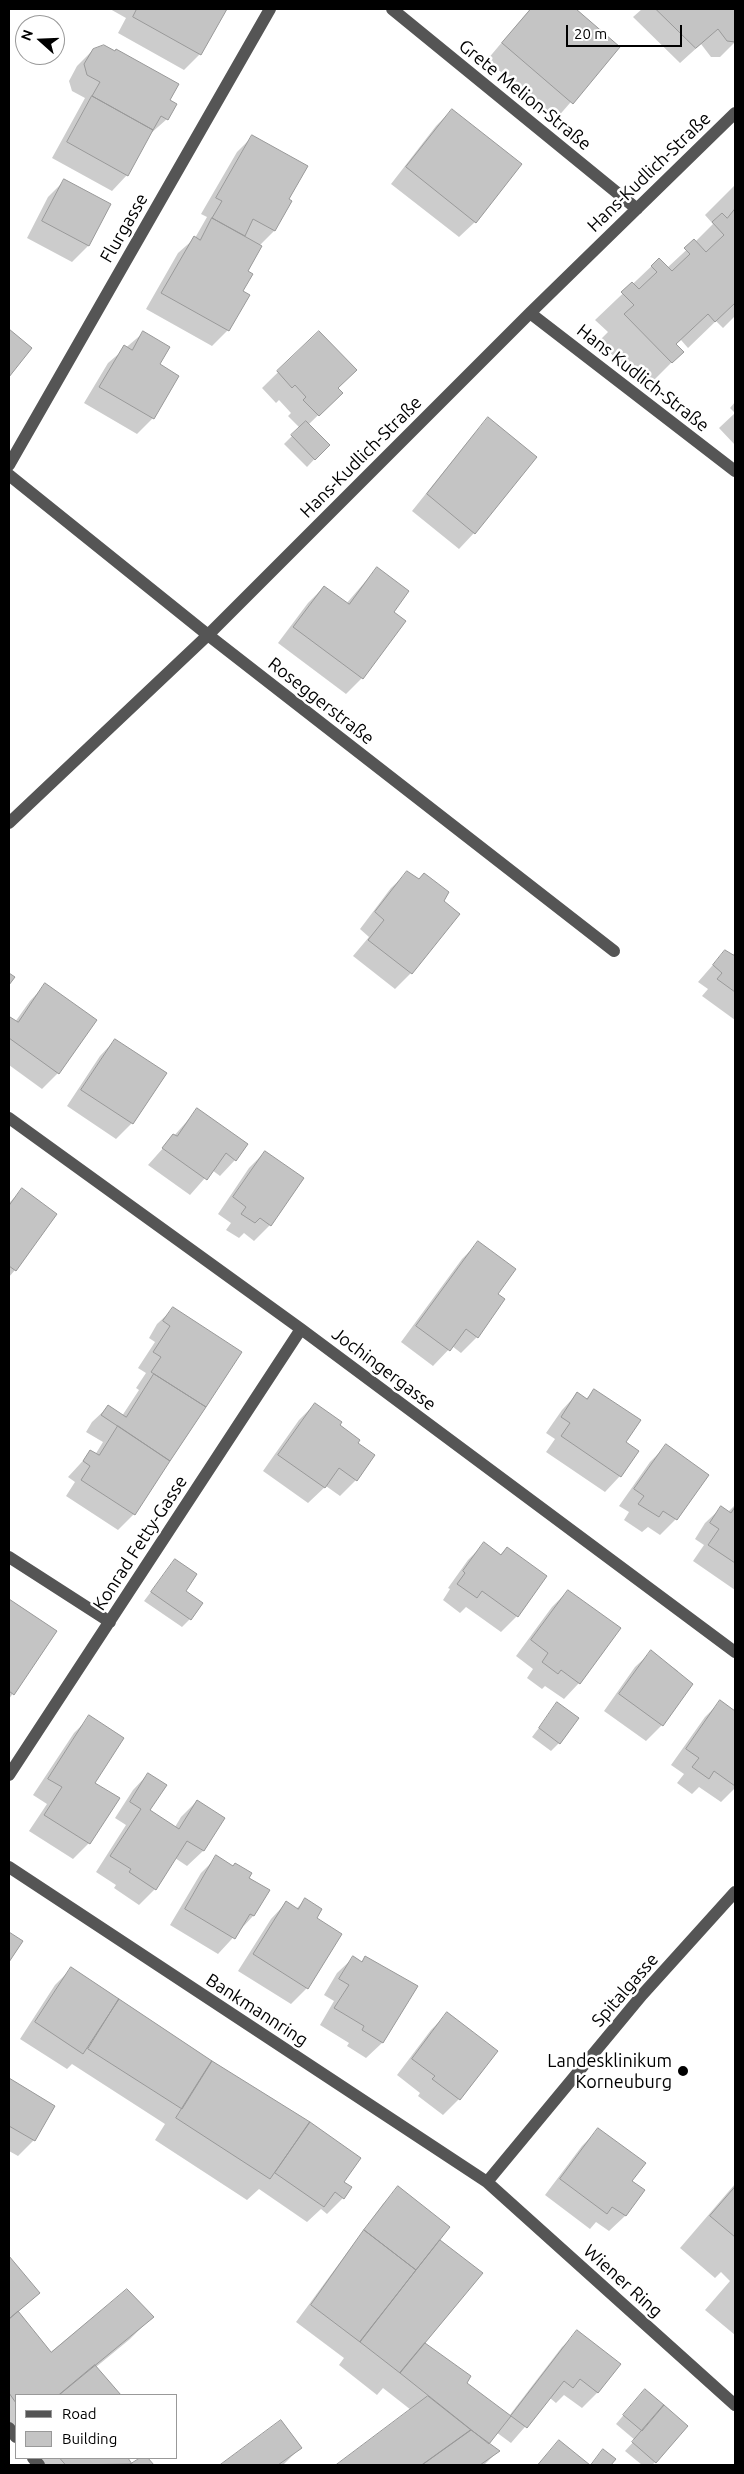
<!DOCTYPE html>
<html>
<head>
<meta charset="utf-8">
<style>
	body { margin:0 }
	#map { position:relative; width:744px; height:2474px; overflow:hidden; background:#fff; font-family:Ubuntu,sans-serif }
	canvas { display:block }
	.frame { position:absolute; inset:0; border:10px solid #000; pointer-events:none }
	.legend { position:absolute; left:15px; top:2394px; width:162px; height:65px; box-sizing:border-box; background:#fff; border:1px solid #999; margin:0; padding:6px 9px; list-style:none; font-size:15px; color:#000 }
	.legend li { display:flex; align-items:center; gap:10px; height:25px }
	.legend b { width:25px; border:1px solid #999 }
	.north { position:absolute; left:15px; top:15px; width:50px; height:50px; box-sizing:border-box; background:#fff; border:1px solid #999; border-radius:50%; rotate:290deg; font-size:14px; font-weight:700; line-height:20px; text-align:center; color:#000 }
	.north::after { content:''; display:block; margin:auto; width:18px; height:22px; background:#000; clip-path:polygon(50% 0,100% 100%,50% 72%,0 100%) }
	.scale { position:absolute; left:566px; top:25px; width:116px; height:22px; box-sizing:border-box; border:2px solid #000; border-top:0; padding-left:6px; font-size:15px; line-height:18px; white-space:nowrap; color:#000; -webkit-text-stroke:4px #fff; paint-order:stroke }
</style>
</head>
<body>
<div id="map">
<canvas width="744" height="2474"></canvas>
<div class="frame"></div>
<ul class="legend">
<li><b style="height:6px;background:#555"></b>Road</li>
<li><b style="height:14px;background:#c4c4c4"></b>Building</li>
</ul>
<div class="north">N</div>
<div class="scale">20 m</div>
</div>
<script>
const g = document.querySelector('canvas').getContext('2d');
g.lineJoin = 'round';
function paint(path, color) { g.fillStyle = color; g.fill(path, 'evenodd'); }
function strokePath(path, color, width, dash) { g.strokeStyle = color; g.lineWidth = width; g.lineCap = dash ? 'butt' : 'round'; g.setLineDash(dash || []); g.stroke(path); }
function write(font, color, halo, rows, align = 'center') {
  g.font = font + ' Ubuntu,sans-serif'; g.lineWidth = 5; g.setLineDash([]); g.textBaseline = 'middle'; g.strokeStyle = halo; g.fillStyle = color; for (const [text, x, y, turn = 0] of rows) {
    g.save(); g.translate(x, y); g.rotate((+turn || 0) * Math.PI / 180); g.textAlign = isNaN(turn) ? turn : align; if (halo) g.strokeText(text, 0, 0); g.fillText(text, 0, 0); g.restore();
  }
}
const shadow = new Path2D(`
	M110 9H225L200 54 184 70 118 33 126 18Z
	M530 9H574L619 47 556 119 487 60Z
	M642 9H735V42L720 57H711L701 44 680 63 633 17Z
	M93 50 168 101 167 119 150 134 127 175 112 191 52 158 85 98 72 91 69 81 77 66Z
	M452 110 475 222 459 237 391 184 436 126Z
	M253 136 288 200 291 201 274 231 259 246 246 271 228 330 212 346 146 309 178 253 195 238 207 217 201 214 237 152Z
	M64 181 109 205 88 246 72 262 27 238 48 197Z
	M735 185V316L723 328 716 321 688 348 681 340 675 345 682 352 645 389 599 341 608 332 595 320 659 259 667 268 695 242 713 224 705 215Z
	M319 332 337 389 341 393 308 425 328 445 307 467 284 444 300 428 288 416 291 413 279 400 276 403 262 388Z
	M143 333 158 365 153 418 137 434 84 403 108 363Z
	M735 402V445L719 428 735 413 730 408Z
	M488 419 474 533 459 549 412 511 473 435Z
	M377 568 392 612 404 621 362 678 346 694 278 643 308 603 324 587 346 604Z
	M407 873 418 880 424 874 411 973 395 989 353 956 369 937 360 929 391 888Z
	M725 951 732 956 735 952V1020L702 996 708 989 698 982Z
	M45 985 58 1073 42 1089 9 1065V1020L11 1019 15 1022 30 1001Z
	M115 1040 132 1123 116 1139 67 1106 100 1056Z
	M197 1110 235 1160 220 1176 212 1170 190 1195 148 1165Z
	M265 1152 270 1225 254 1241 244 1233 239 1238 226 1230 231 1223 218 1214 249 1168Z
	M22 1190 15 1270 9 1277V1203Z
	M478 1243 496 1294 477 1337 461 1353 452 1346 433 1366 401 1342 462 1259Z
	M173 1309 240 1353 134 1514 118 1530 66 1496 75 1482 68 1477 91 1452 95 1455 103 1442 86 1432 92 1422 108 1407 122 1416 139 1390 136 1388 146 1373 138 1368 155 1342 149 1338 157 1324Z
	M595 1390 624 1443 620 1476 605 1492 546 1452 555 1439 546 1433 562 1410 577 1394 586 1399Z
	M315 1404 338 1426 356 1480 340 1496 326 1486 308 1503 263 1471 299 1420Z
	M666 1446 707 1475 676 1519 660 1535 648 1527 642 1532 624 1520 629 1512 619 1506 650 1462Z
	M735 1505V1590L693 1561 704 1545 695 1539 705 1523 721 1508 728 1512Z
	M484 1544 499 1556 507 1548 517 1616 501 1632 466 1607 460 1613 443 1600 450 1589 448 1588 468 1560Z
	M175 1560 190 1619 182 1627 144 1601Z
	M568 1591 579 1683 564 1699 545 1686 542 1689 527 1678 533 1669 516 1656 552 1607Z
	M9 1600 55 1632 9 1699Z
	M651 1652 678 1671 662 1725 646 1741 604 1711 635 1667Z
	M720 1702 735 1712V1788L721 1802 699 1787 692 1794 677 1783 684 1774 671 1765 705 1717Z
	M557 1704 559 1743 551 1751 532 1737Z
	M90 1717 93 1783 118 1798 89 1843 73 1859 29 1831 47 1804 33 1795 74 1733Z
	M148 1774 149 1810 175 1827 181 1817 197 1801 223 1819 203 1851 187 1866 175 1858 155 1889 139 1905 114 1888 116 1885 96 1872 126 1825 115 1818 133 1790Z
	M217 1857 268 1890 253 1916 218 1954 170 1925 201 1873Z
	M305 1900 315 1918 307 1988 291 2004 238 1971 271 1919 286 1903 296 1909Z
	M353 1958 361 1962 365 1958 417 1986 382 2043 366 2058 347 2046 349 2043 320 2025 334 2001 324 1995 337 1973Z
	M71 1969 211 2062 310 2123 343 2198 327 2214 321 2209 307 2222 259 2189 247 2200 155 2140 165 2124 72 2064 67 2069 20 2039 55 1985Z
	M447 2014 496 2051 459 2099 443 2115 418 2096 420 2093 397 2075 431 2030Z
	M9 2080 54 2106 34 2140 18 2156 9 2151Z
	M598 2130 630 2182 643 2191 625 2216 609 2231 596 2222 590 2229 545 2195 582 2146Z
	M735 2184V2335L705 2310 730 2281 721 2272 715 2278 680 2248Z
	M398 2188 436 2245 423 2343 469 2377 465 2383 509 2416 562 2347 578 2332 598 2392 582 2408 564 2395 556 2403 550 2398 511 2443 496 2432 488 2444 498 2451 484 2465H338L411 2410 383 2388 377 2395 339 2365 344 2358 296 2322 383 2204Z
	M9 2258 38 2293 18 2312 50 2354 152 2317 130 2339 96 2367 119 2395H16V2439L13 2435 9 2439Z
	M638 2398 655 2462 652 2465H642L625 2451 635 2440 616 2424Z
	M281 2422 300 2448 283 2465H223Z
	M559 2442 588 2465H537Z
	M32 2458H131L128 2460 131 2465H38Z`);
const building = new Path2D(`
	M137 9H227L201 55 133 17Z
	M531 9H576L620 47 573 104 502 43Z
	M656 9H735V42L727 41 718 29 696 48Z
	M104 45 115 51 116 49 179 84 170 100 177 104 168 120 161 116 153 130 92 96 100 82 87 75 84 64 93 49Z
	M92 96 153 130 128 176 67 142Z
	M452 109 522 164 476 223 406 167Z
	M252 135 308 166 289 199 292 201 275 231 253 219 245 236 212 218 222 201 216 198Z
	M64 179 111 204 89 246 42 221Z
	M735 209V303L715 322 708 314 676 344 684 352 672 363 624 314 634 305 621 292 632 282 639 289 657 272 651 266 659 258 672 271 690 254 684 248 694 239 706 252 724 235 712 222 722 213 727 218Z
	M212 218 262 246 248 271 253 274 243 291 250 295 229 331 161 293 194 236 200 240Z
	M9 329 32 348 9 377Z
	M143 331 170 347 160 364 179 376 154 419 99 387 124 345 132 350Z
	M319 331 357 370 338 388 343 393 319 416 303 400 306 397 295 385 292 388 277 371Z
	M488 417 537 457 475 534 427 494Z
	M306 421 330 445 315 460 291 435Z
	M377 567 409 591 394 612 406 621 363 679 293 627 324 586 349 604Z
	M407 871 419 879 424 873 449 892 444 901 460 914 412 974 368 940 384 920 375 912Z
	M725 950 735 956V992L717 979 722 973 713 965Z
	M9 973 15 977 9 985Z
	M45 983 97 1020 59 1074 9 1038V1019L10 1017 18 1022Z
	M115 1039 167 1073 133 1124 81 1090Z
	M197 1108 248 1144 236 1161 226 1153 207 1180 162 1148 173 1134 177 1136Z
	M265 1151 304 1178 271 1226 260 1218 255 1223 241 1214 246 1207 233 1197Z
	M22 1188 57 1214 16 1271 9 1266V1206Z
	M478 1241 516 1269 498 1294 505 1299 478 1338 466 1329 450 1351 416 1326Z
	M173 1307 242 1352 206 1407 151 1372 161 1357 153 1352 170 1326 163 1321Z
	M154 1374 206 1407 170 1461 101 1415 108 1405 126 1417Z
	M594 1389 641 1420 626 1442 639 1451 621 1477 561 1436 570 1423 561 1417 577 1392 587 1399Z
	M315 1403 342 1422 340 1425 360 1440 358 1443 375 1455 357 1481 339 1468 325 1488 278 1455Z
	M118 1426 170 1461 135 1515 81 1480 90 1466 83 1461 90 1450 99 1455Z
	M666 1444 709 1475 677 1520 663 1511 659 1517 638 1504 644 1496 634 1489Z
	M721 1506 731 1513 735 1507V1563L708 1545 719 1529 710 1523Z
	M484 1542 501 1555 507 1547 547 1576 518 1617 482 1591 477 1598 457 1584 465 1573 463 1571Z
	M175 1559 197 1574 186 1591 203 1603 191 1620 151 1592Z
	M568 1590 621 1628 580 1684 561 1670 558 1674 542 1662 548 1653 531 1640Z
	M9 1599 57 1631 14 1695 9 1691Z
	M651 1650 693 1684 663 1726 619 1694Z
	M720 1700 735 1711V1786L714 1771 709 1779 692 1767 699 1758 686 1749Z
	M557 1702 579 1718 560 1744 539 1728Z
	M89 1715 124 1738 95 1783 120 1798 90 1844 44 1815 62 1787 48 1779Z
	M148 1773 167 1785 150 1810 179 1829 197 1800 225 1818 204 1851 187 1841 156 1890 129 1872 131 1869 110 1856 141 1809 130 1802Z
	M216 1855 233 1866 235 1863 252 1873 249 1878 270 1890 254 1916 250 1914 235 1939 185 1909Z
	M305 1898 322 1909 317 1918 342 1934 308 1989 253 1954 286 1901 298 1909Z
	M9 1932 23 1941 9 1962Z
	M353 1956 362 1962 365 1956 418 1986 383 2043 362 2030 364 2026 334 2008 349 1985 339 1979Z
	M71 1967 119 1999 83 2054 35 2022Z
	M119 1999 212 2061 182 2109 88 2049Z
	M447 2012 498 2051 460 2100 432 2079 435 2076 412 2059Z
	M212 2061 310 2122 270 2179 176 2118Z
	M9 2078 55 2106 35 2141 9 2126Z
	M310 2122 361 2158 344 2182 352 2187 344 2199 335 2192 324 2207 275 2173Z
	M598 2128 646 2163 632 2181 645 2190 626 2216 612 2207 607 2214 560 2179Z
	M398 2186 450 2227 416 2270 364 2230Z
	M735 2187V2237L710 2216Z
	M364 2230 416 2270 360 2342 311 2305Z
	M440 2240 483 2273 400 2373 360 2342Z
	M9 2256 40 2293 9 2319Z
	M127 2289 154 2317 59 2395H16V2403L9 2393V2319L18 2311 51 2352Z
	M577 2330 621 2364 598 2393 580 2379 573 2388 564 2381 527 2428 511 2416Z
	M425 2343 471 2376 467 2383 511 2416 489 2444 400 2373Z
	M95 2365 121 2395H59Z
	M645 2389 664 2405 642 2431 623 2415Z
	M428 2396 471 2430 422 2465H336Z
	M664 2405 688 2426 656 2463 632 2442Z
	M281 2420 302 2448 278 2465H220Z
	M471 2430 500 2451 480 2465H422Z
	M559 2440 590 2465H538Z
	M603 2449 616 2459 611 2465H591Z
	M60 2458H128L132 2464 66 2465Z
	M140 2458H148L154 2465H129Z`);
const minor = new Path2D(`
	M392 9 637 209
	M530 313 735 471
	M9 465 270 9
	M9 475 208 635 614 951
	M9 823 208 635 530 313 735 113
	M9 1118 301 1329 735 1652
	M9 1557 110 1622
	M9 1775 301 1329
	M9 1867 487 2182 735 2405
	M487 2182 642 1995 735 1892
	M9 2428 16 2437
	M33 2458 39 2465`);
const markers = [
	[683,2071,6,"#000"]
];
const streetNames = [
	["Grete Melion-Straße",525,95,39],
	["Hans-Kudlich-Straße",649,172,-44],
	["Flurgasse",124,228,-60],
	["Hans Kudlich-Straße",643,378,38],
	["Hans-Kudlich-Straße",361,457,-45],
	["Roseggerstraße",321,701,38],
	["Jochingergasse",384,1369,37],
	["Konrad Fetty-Gasse",140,1543,-57],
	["Spitalgasse",625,1990,-49],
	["Bankmannring",257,2010,33],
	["Wiener Ring",623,2281,42]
];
const poiNames = [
	["Landesklinikum",672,2061],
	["Korneuburg",672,2082]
];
paint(shadow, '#0003');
paint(building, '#c4c4c4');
strokePath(building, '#999', 1);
strokePath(minor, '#555', 12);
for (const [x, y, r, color] of markers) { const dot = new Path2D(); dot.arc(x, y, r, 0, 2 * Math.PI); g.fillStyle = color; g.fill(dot); strokePath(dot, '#fff', 2); }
write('18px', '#000', '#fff', streetNames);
write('18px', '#000', '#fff', poiNames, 'right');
</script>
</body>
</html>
